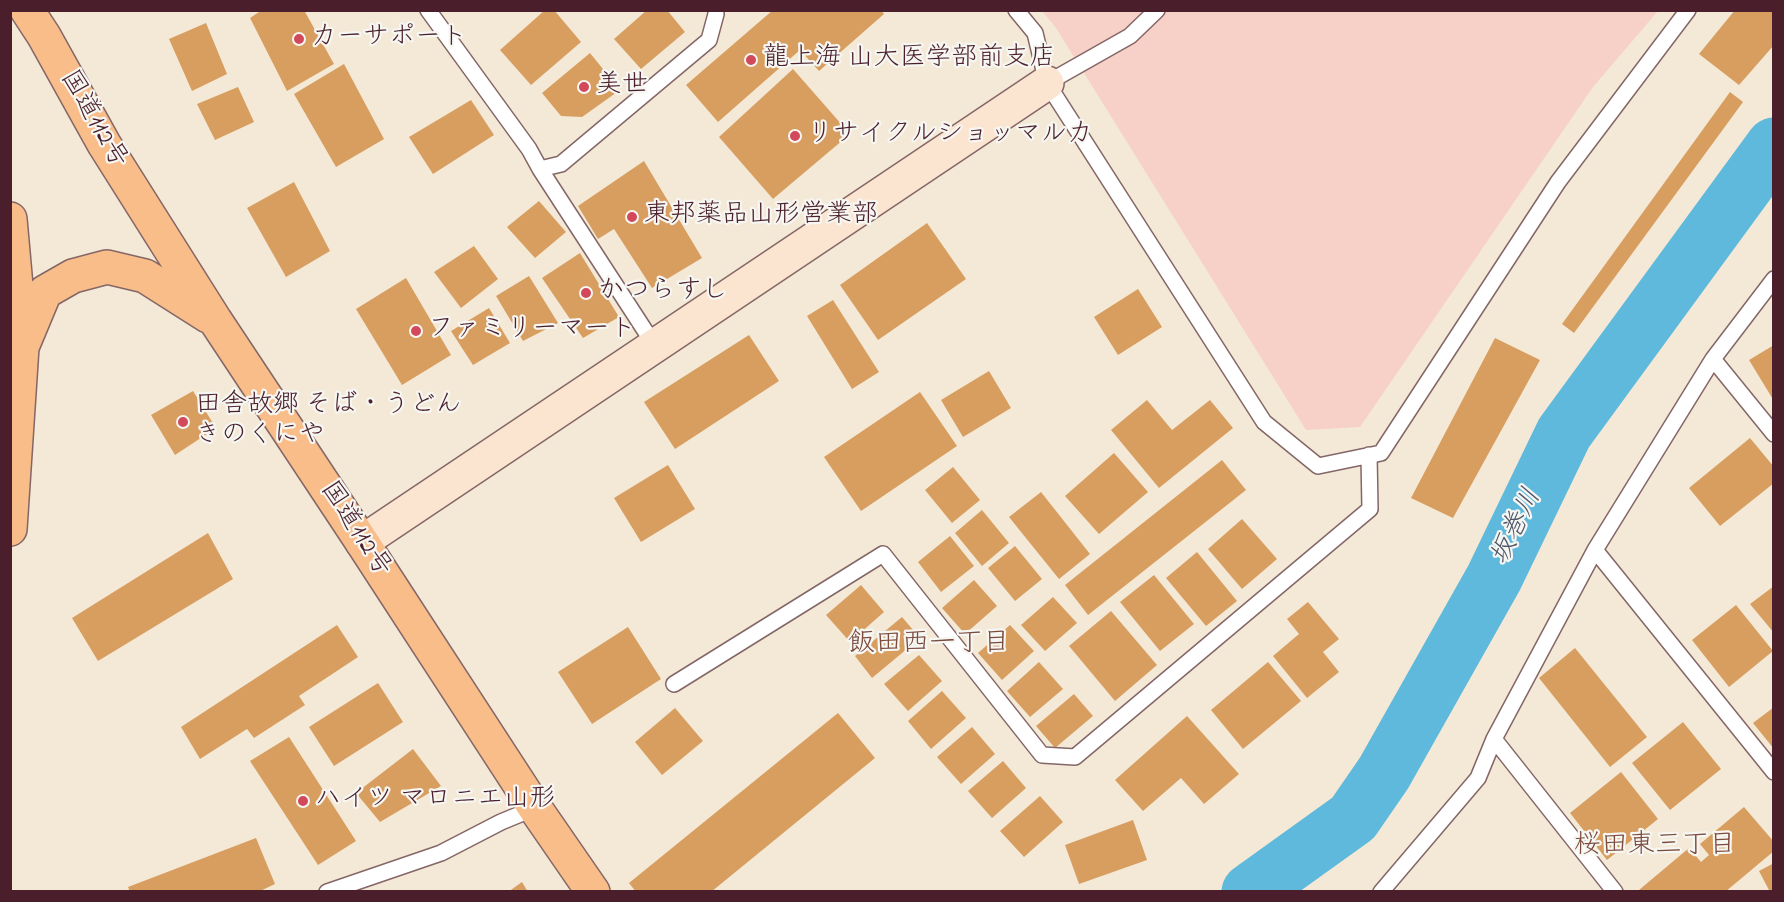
<!DOCTYPE html>
<html>
<head>
<meta charset="utf-8">
<style>
	body { margin:0 }
	#map { position:relative; width:1784px; height:902px; overflow:hidden; background:#f3e9d6; font-family:"Indie Flower",sans-serif }
	canvas { display:block }
	.frame { position:absolute; inset:0; border:12px solid #4a1f2b; pointer-events:none }
</style>
</head>
<body>
<div id="map">
<canvas width="1784" height="902"></canvas>
<div class="frame"></div>
</div>
<script>
const g = document.querySelector('canvas').getContext('2d');
g.lineJoin = 'round';
function paint(path, color) { g.fillStyle = color; g.fill(path, 'evenodd'); }
function strokePath(path, color, width, dash) { g.strokeStyle = color; g.lineWidth = width; g.lineCap = dash ? 'butt' : 'round'; g.setLineDash(dash || []); g.stroke(path); }
function write(font, color, halo, rows, align = 'center') {
  g.font = font + ' "Indie Flower","Klee One",sans-serif'; g.lineWidth = 4.5; g.setLineDash([]); g.textBaseline = 'middle'; g.strokeStyle = halo; g.fillStyle = color; for (const [text, x, y, turn = 0] of rows) {
    g.save(); g.translate(x, y); g.rotate((+turn || 0) * Math.PI / 180); g.textAlign = isNaN(turn) ? turn : align; if (halo) g.strokeText(text, 0, 0); g.fillText(text, 0, 0); g.restore();
  }
}
const built = new Path2D(`
	M1042 11H1658L1593 87 1360 427 1306 430 1056 28Z`);
const river = new Path2D(`
	M1250 892 1353 818 1384 773 1494 578 1564 433 1774 146`);
const building = new Path2D(`
	M262 10H304L334 64 287 91 250 18Z
	M545 10H554L581 42 531 85 500 50Z
	M647 10H667L685 32 641 69 614 39Z
	M773 10H881L884 14 819 71 800 50 718 122 686 85Z
	M1735 10H1774V45L1739 85 1699 54Z
	M206 23 227 74 192 91 169 39Z
	M590 53 620 90 582 117 561 116 542 93Z
	M344 64 384 139 336 167 294 94Z
	M793 69 850 134 773 199 719 137Z
	M238 87 254 122 215 140 197 104Z
	M1730 92 1743 102 1574 333 1562 324Z
	M471 100 494 135 433 174 409 137Z
	M644 161 702 258 652 288 614 229 598 239 578 206Z
	M294 182 330 251 286 277 247 208Z
	M539 201 566 232 535 258 507 227Z
	M927 223 966 279 878 340 840 285Z
	M474 246 498 279 461 308 434 272Z
	M580 253 619 317 583 338 542 278Z
	M529 276 558 323 523 341 496 296Z
	M406 278 451 355 402 385 356 309Z
	M1138 289 1162 327 1118 355 1094 317Z
	M833 300 879 372 852 389 807 316Z
	M489 308 510 343 473 365 451 331Z
	M749 335 779 381 675 449 644 402Z
	M1495 338 1540 360 1453 518 1411 498Z
	M1774 345V401L1749 360Z
	M989 371 1011 408 963 437 941 400Z
	M193 391 216 428 175 455 151 415Z
	M920 392 957 446 861 511 824 457Z
	M1147 400 1172 430 1210 400 1233 428 1159 488 1111 430Z
	M1750 438 1774 467V483L1720 526 1689 488Z
	M1114 453 1148 492 1099 534 1065 496Z
	M1222 460 1246 490 1088 615 1065 585Z
	M668 465 695 509 641 542 614 498Z
	M953 467 980 500 952 523 925 490Z
	M1041 492 1090 554 1059 579 1009 517Z
	M982 510 1009 543 982 566 955 533Z
	M1242 519 1277 559 1242 589 1208 549Z
	M208 533 233 579 98 661 72 618Z
	M950 536 974 566 941 592 918 562Z
	M1015 546 1042 579 1015 601 988 568Z
	M1197 552 1237 601 1206 626 1166 578Z
	M1154 575 1194 624 1160 651 1120 602Z
	M974 580 997 606 965 634 942 608Z
	M861 585 884 612 850 642 826 615Z
	M1774 586V633L1750 604Z
	M1053 597 1077 623 1045 651 1021 625Z
	M1308 602 1339 639 1323 652 1339 672 1307 698 1273 656 1299 634 1287 619Z
	M1736 605 1773 651 1729 687 1692 640Z
	M1111 611 1157 665 1115 701 1069 646Z
	M902 617 920 638 872 678 855 656Z
	M337 625 358 657 299 696 305 705 254 738 247 729 200 759 181 727Z
	M1010 625 1034 651 1002 680 978 653Z
	M628 627 661 679 592 724 558 672Z
	M1575 648 1647 737 1610 767 1539 678Z
	M919 655 942 681 908 711 884 684Z
	M1039 662 1063 689 1030 717 1007 691Z
	M1268 662 1301 701 1243 749 1211 710Z
	M378 683 403 722 334 766 309 727Z
	M942 691 966 718 931 749 908 721Z
	M1074 694 1093 716 1055 748 1036 726Z
	M1774 707V749L1753 723Z
	M675 708 703 741 662 775 635 742Z
	M838 713 875 758 711 892H636L629 883Z
	M1187 716 1239 774 1204 804 1181 778 1143 811 1115 780Z
	M1683 722 1721 769 1670 810 1632 763Z
	M972 727 995 754 961 784 937 757Z
	M289 737 356 841 318 865 250 761Z
	M413 749 441 786 380 822 356 793Z
	M1003 761 1026 788 992 818 968 791Z
	M1621 772 1658 819 1607 860 1570 813Z
	M1040 796 1063 822 1024 857 1000 831Z
	M1744 807 1774 842V851L1725 892H1641L1639 890 1689 848 1701 862 1709 855 1700 844Z
	M1133 820 1147 860 1079 884 1065 845Z
	M256 838 275 884 258 892H130L128 887Z
	M1774 863V892H1770L1759 871Z
	M522 882 528 892H508Z`);
const lane = new Path2D(`
	M428 10 529 149 540 169 561 164 709 40 716 14
	M1016 10 1035 33 1047 83 1264 422 1318 466 1381 453 1558 182 1688 10
	M1047 83 1130 36 1157 10
	M540 169 655 346
	M1713 359 1774 434
	M1595 550 1774 772
	M674 684 883 554 1042 755 1075 757 1370 509 1369 455
	M1494 739 1615 892
	M327 892 441 853 501 822 535 808
	M1381 892 1478 778 1494 739 1595 550 1713 359 1774 279`);
const secondary = new Path2D(`
	M362 542 1047 83`);
const highway = new Path2D(`
	M27 10 44 36 104 144 215 320 362 542 535 808 593 892
	M10 219 21 342
	M10 529 22 347 45 292 73 276 107 267 145 276 208 316`);
const markers = [
	[299,39,6,"#d1495b"],
	[751,60,6,"#d1495b"],
	[584,87,6,"#d1495b"],
	[795,136,6,"#d1495b"],
	[632,217,6,"#d1495b"],
	[586,293,6,"#d1495b"],
	[416,331,6,"#d1495b"],
	[183,422,6,"#d1495b"],
	[303,801,6,"#d1495b"]
];
const poiNames = [
	["カーサポート",311,39],
	["龍上海 山大医学部前支店",763,60],
	["美世",596,87],
	["リサイクルショッマルカ",807,136],
	["東邦薬品山形営業部",644,217],
	["かつらすし",598,293],
	["ファミリーマート",428,331],
	["田舎故郷 そば・うどん",195,407],
	["きのくにや",195,437],
	["ハイツ マロニエ山形",315,801]
];
const streetNames = [
	["国道112号",92,120,60],
	["国道112号",354,530,57]
];
const waterNames = [
	["坂巻川",1518,528,-64]
];
const neighbourhoodNames = [
	["飯田西一丁目",929,646],
	["桜田東三丁目",1655,848]
];
paint(built, '#f7d1c8');
strokePath(river, '#5fb9dc', 57);
paint(building, '#d89e60');
strokePath(lane, '#856667', 18);
strokePath(secondary, '#856667', 36);
strokePath(highway, '#856667', 36);
strokePath(lane, '#fff', 15);
strokePath(secondary, '#fce5d0', 33);
strokePath(highway, '#f8bd89', 33);
for (const [x, y, r, color] of markers) { const dot = new Path2D(); dot.arc(x, y, r, 0, 2 * Math.PI); g.fillStyle = color; g.fill(dot); strokePath(dot, '#f6f6f2', 2); }
write('26px', '#4a1f2b', '#f6f6f2', poiNames, 'left');
write('26px', '#4a1f2b', '#f6f6f2', streetNames);
write('italic 27px', '#515569', '#f6f6f2', waterNames);
write('27px', '#7c4b3e', '#f6f6f2', neighbourhoodNames);
</script>
</body>
</html>
